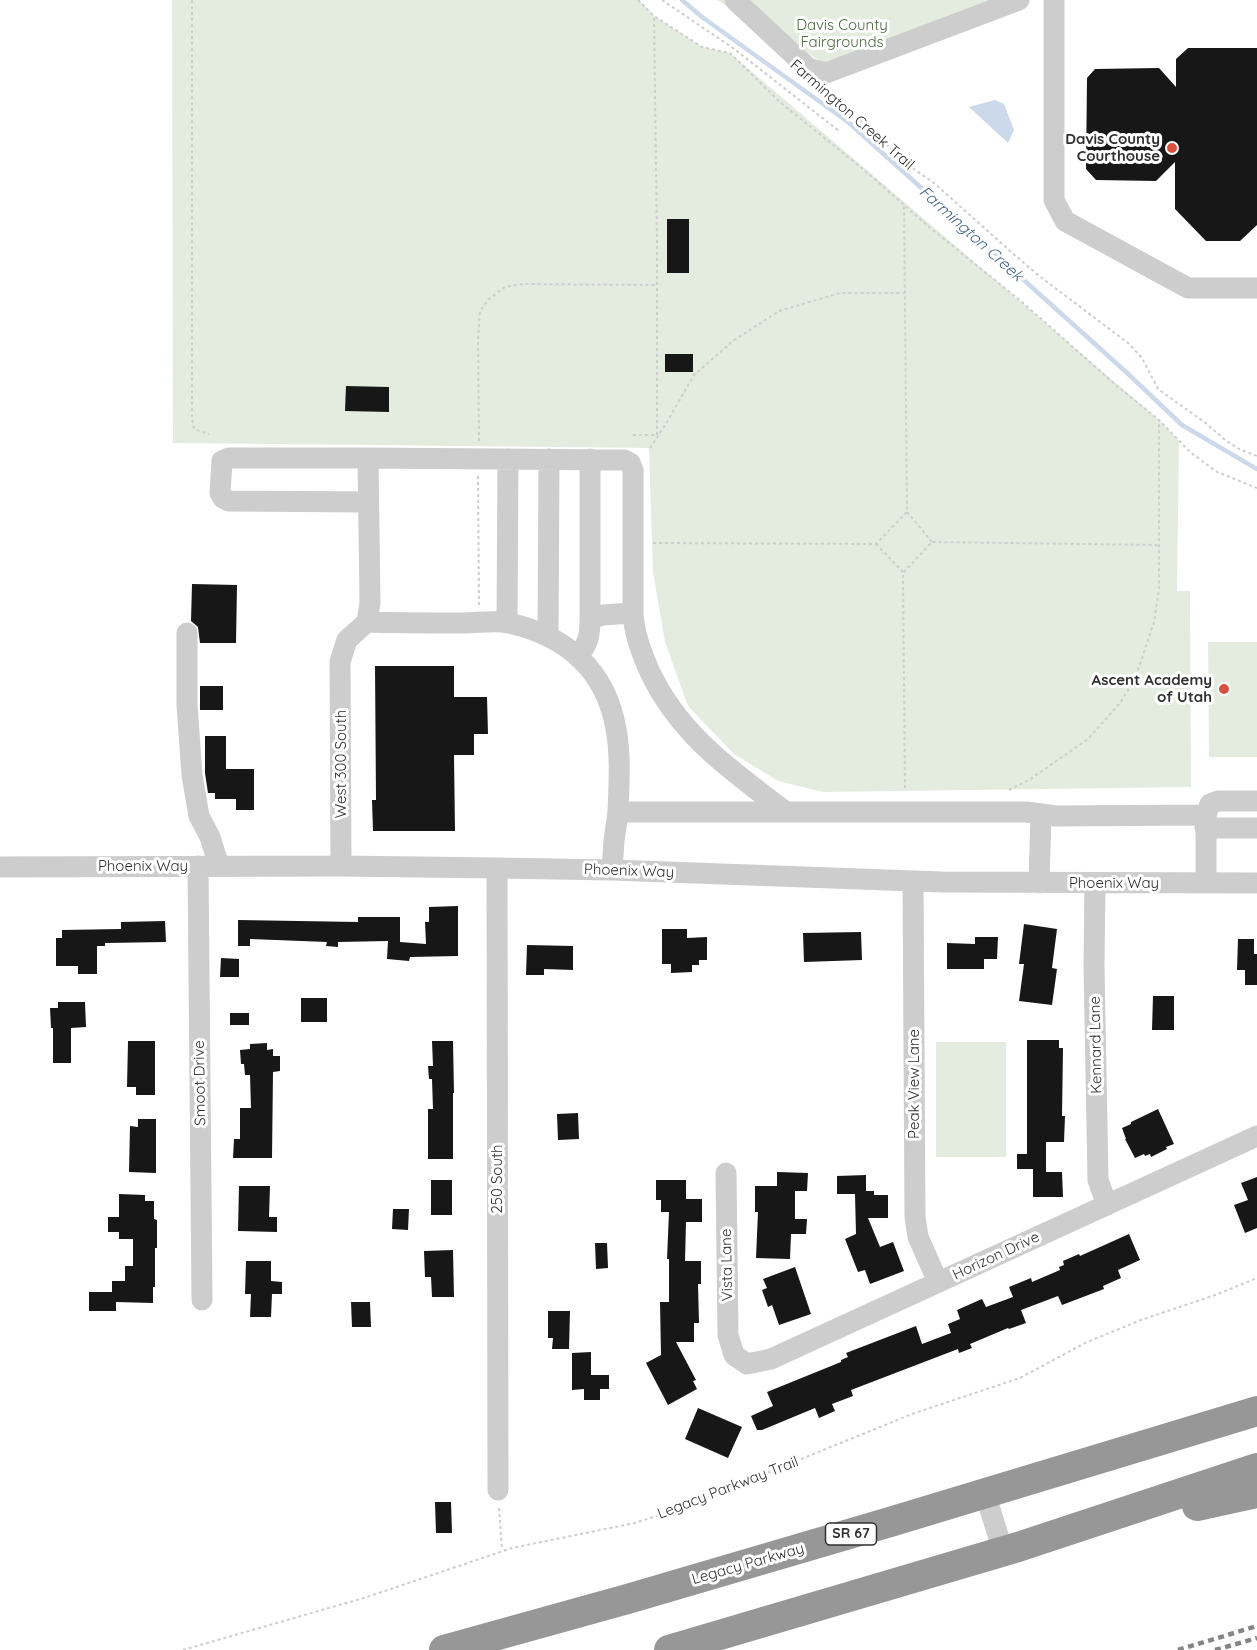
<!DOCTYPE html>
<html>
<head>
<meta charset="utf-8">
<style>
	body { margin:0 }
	canvas { display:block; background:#fff }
</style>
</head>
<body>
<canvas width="1257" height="1650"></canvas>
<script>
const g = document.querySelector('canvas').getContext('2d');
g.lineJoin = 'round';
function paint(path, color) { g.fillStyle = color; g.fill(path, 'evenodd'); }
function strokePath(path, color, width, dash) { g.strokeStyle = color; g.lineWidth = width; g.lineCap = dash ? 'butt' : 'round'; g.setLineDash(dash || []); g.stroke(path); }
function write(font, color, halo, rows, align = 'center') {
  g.font = font + ' Quicksand,sans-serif'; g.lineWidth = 6; g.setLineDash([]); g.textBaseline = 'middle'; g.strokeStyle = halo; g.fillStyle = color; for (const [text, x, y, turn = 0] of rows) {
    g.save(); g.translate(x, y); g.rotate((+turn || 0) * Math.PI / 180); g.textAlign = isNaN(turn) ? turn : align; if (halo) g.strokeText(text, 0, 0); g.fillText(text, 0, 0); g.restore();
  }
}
const green = new Path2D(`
	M172 0H639L654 16 702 47 730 53 1159 420 1179 441 1177 591H1190L1191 787 823 792 778 781 734 754 688 706 665 642 653 572 649 448 173 443Z
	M717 0H1019L839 72Z
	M1208 642H1257V757H1209Z
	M936 1042H1006V1157H936Z`);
const water = new Path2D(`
	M995 100 1004 104 1014 130 1008 143 969 107Z`);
const stream = new Path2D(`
	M682 0 702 17 848 122 1125 371 1182 425 1257 469`);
const building = new Path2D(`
	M1188 48H1257V225L1240 241H1206L1175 209V162L1156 181 1096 180 1086 169 1087 78 1095 69 1159 68 1176 87V59Z
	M667 219H689V273H667Z
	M665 354H693V372H665Z
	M346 386 389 387V412L345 411Z
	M192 584 237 585 236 643H200L198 627 191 621Z
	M375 666H454V697H487L488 734H474V755H454L455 831H373L372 800H376Z
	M200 686H223V710H200Z
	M205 736H226V769H254V810H236V799H215V793H208L205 773Z
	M458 906V956L410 957 409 961 387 959 388 941 338 942V947L326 946 327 942 250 939V946H238V920L358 922V917H400V942L426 944 425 922H429V907Z
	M165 921 166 942 105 943V946H97V974H78V966H56V938H62V930L121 929V922Z
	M1024 924 1057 929 1052 968 1057 969 1052 1005 1019 1001 1024 964H1019Z
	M662 929H687V938L707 937V960H699V965H692V972L671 973V964H662Z
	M861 932 862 960 804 962 803 933Z
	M975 937H998L997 959H984V969H947V943L975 944Z
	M1238 939H1254V954H1257V985H1245V970H1237Z
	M527 945 573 946V970L544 969V975H526Z
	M221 958 239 959V977H220Z
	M1153 996H1174V1030H1152Z
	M301 998H327V1022H301Z
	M58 1002H85L86 1027 71 1028V1063H53V1028H51L50 1008H58Z
	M230 1013H249V1025H230Z
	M1027 1040H1059V1048H1063L1062 1116H1065L1064 1142H1046V1172H1062L1063 1197H1033V1169H1017V1154H1027Z
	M128 1041H155V1095H136V1087H127Z
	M432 1041H453L454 1093H453V1159H428V1109H433L432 1079H429L428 1066H433Z
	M267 1043V1050L273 1049V1056H280V1071L273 1072 272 1158H233L234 1139H240V1108H251L250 1075H245L244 1064H241L240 1050 250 1049V1044Z
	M1158 1109 1174 1144 1166 1147 1167 1149 1151 1157 1150 1154 1145 1156 1144 1154 1135 1158 1125 1139H1126L1122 1128 1131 1124V1122Z
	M578 1113 579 1139 558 1140 557 1114Z
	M138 1119H156V1173L129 1172 130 1126 138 1127Z
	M777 1172 808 1173 807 1191H795V1219H807L806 1234H791L790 1259 756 1258 758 1212H755V1186H777Z
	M866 1175V1191H874V1195H888V1218H868L880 1247 893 1242 904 1271 870 1284 865 1270 858 1272 845 1239 856 1234 855 1194H837V1176Z
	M1257 1177V1228L1245 1233 1234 1205 1248 1200 1241 1183Z
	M431 1180H452V1215H431Z
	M656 1180H686V1199H702V1222H686L685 1261H701V1284H698L699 1323H694V1342H676L696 1380 693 1381 697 1389 668 1405 646 1363 661 1355 660 1302H669V1259H667L669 1212H661V1200H656Z
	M239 1186H270L269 1217H277V1232L238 1231Z
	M119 1194 145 1195V1201H154V1219L157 1220V1248H155V1287H153V1303L116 1302V1311H89V1292H112V1281H125V1266H133V1239H119V1232H108V1217H119Z
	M393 1209H409L408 1230 392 1229Z
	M1129 1234 1140 1260 1118 1270 1121 1278 1103 1286 1104 1289 1062 1305 1058 1296 1021 1310 1026 1323 1009 1329 1008 1328 970 1344 972 1348 959 1353 958 1349 851 1390 853 1396 832 1404 835 1411 819 1418 815 1408 762 1430H757L751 1416 773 1406 767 1392 841 1362V1360L848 1357 846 1353 916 1326 922 1344 951 1333 948 1324 960 1319 957 1310 982 1299 986 1307 1013 1297 1009 1287 1031 1278 1032 1282 1060 1270 1059 1267 1064 1265 1063 1261 1079 1254 1080 1256Z
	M595 1243H607L608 1268 596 1269Z
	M453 1250 454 1297H432L431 1277H425L424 1251Z
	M246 1261H271V1281L282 1282V1294H272L271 1317H250L251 1294H245Z
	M795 1267 811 1314 779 1325 772 1305 768 1307 762 1290 767 1288 763 1279Z
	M351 1302H370L371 1327H352Z
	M548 1311H570L569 1349H552L553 1338H548Z
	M591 1352V1375H609V1389H600V1400H584V1389L572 1390V1353Z
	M698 1408 742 1427 728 1458 685 1439Z
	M435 1502H451L452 1533H436Z`);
const path = new Path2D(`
	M192 0V418L194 429 209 434
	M638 0 654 16 702 47 730 53 781 103 863 169 928 226 1022 302 1117 386 1159 420 1190 452 1217 472 1257 488
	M662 0 733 48 839 131
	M829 91 908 165 934 183 1010 251 1038 275 1128 343 1142 358 1158 389 1207 424 1225 440 1239 449 1257 456
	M633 435H657V242L654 16
	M479 441 478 340 480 311 489 299 505 287 523 284 657 285
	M650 448 667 422 694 375 733 341 779 311 840 293H905
	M478 476 479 606
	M907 512 932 542
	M653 543 876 544 907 512 904 206
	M876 544 903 572
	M905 788 903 573 932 542 1159 545
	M1009 790 1029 780 1088 739 1120 703 1135 679 1154 622 1159 589V420
	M499 1508 502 1550
	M183 1650 367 1597 512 1548 635 1523 683 1507 912 1414 1020 1378 1085 1343 1141 1320 1218 1294 1257 1278`);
const minor = new Path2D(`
	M735 0 808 68 826 73 1019 0
	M1054 0V200L1065 221 1188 288H1257
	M368 458 624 460 630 463 633 470V613C634 633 641 652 649 670 679 735 731 770 786 812
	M590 459V619
	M367 622 370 603 368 458H229L222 461 220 493 223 498 229 501 368 502
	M507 623 508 459
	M187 633V705L192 775 199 816 210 837 219 866
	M548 636 549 459
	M578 657C588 643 590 637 590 619L603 615 633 613
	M1206 815 1210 804 1218 801H1257
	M1205 828H1257
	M198 866 202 1300
	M341 866 340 662 347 640 367 622C399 623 431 623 463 623 478 623 495 620 509 623 566 636 606 670 616 729 621 756 619 784 618 812
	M0 867 341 866 497 868 612 870 942 882 1257 883
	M497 868 498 1490
	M612 870 614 841 618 812H1026L1056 816 1206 815V883
	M913 881 915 1217 918 1237 938 1282
	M1039 883 1041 814
	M1095 883 1094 966 1098 1180 1107 1205
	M726 1173 728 1335 734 1355 747 1364 771 1359 1257 1136
	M985 1493 1003 1551`);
const highway = new Path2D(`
	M1197 1506 1257 1493
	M444 1650 631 1598 890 1522 1257 1411
	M669 1650 1018 1547 1257 1468`);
const rail = new Path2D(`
	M1178 1650 1257 1626
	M1215 1650 1257 1638`);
const markers = [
	[1172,148,6,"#db4f3e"],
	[1224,689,6,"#db4f3e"]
];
const shields = [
	[851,1534,51]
];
const shieldNames = [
	["SR 67",851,1534]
];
const parkNames = [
	["Davis County",842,25],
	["Fairgrounds",842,42]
];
const streetNames = [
	["Farmington Creek Trail",852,115,41],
	["West 300 South",341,764,-90],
	["Phoenix Way",143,866],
	["Phoenix Way",629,871,2],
	["Phoenix Way",1114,883],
	["Kennard Lane",1096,1045,-91],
	["Smoot Drive",200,1083,-91],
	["Peak View Lane",914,1084,-90],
	["250 South",497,1179,-90],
	["Horizon Drive",996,1256,-25],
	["Vista Lane",727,1265,-91],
	["Legacy Parkway Trail",728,1488,-21],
	["Legacy Parkway",748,1564,-16]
];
const poiNames = [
	["Davis County",1160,139],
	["Courthouse",1160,156],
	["Ascent Academy",1212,680],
	["of Utah",1212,697]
];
const waterNames = [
	["Farmington Creek",971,234,42]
];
paint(green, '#e4ecdf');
paint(water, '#ccd9ea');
strokePath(stream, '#ccd9ea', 4.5);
paint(building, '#171717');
strokePath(path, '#cdcdcd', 2, [3, 3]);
strokePath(minor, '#cdcdcd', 21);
strokePath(highway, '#979797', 30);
strokePath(rail, '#858585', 4.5, [6, 4.5]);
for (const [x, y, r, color] of markers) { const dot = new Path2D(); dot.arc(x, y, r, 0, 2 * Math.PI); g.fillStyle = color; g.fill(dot); strokePath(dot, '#fff', 2); }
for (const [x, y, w] of shields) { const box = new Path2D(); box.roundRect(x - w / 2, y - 11, w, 22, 4.5); g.fillStyle = '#fff'; g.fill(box); strokePath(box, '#303030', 1.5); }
write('bold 14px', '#303030', null, shieldNames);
write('15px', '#4c6940', '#fff', parkNames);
write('15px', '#303030', '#fff', streetNames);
write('bold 15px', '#303030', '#fff', poiNames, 'right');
write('italic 16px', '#42638e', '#fff', waterNames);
</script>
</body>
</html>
